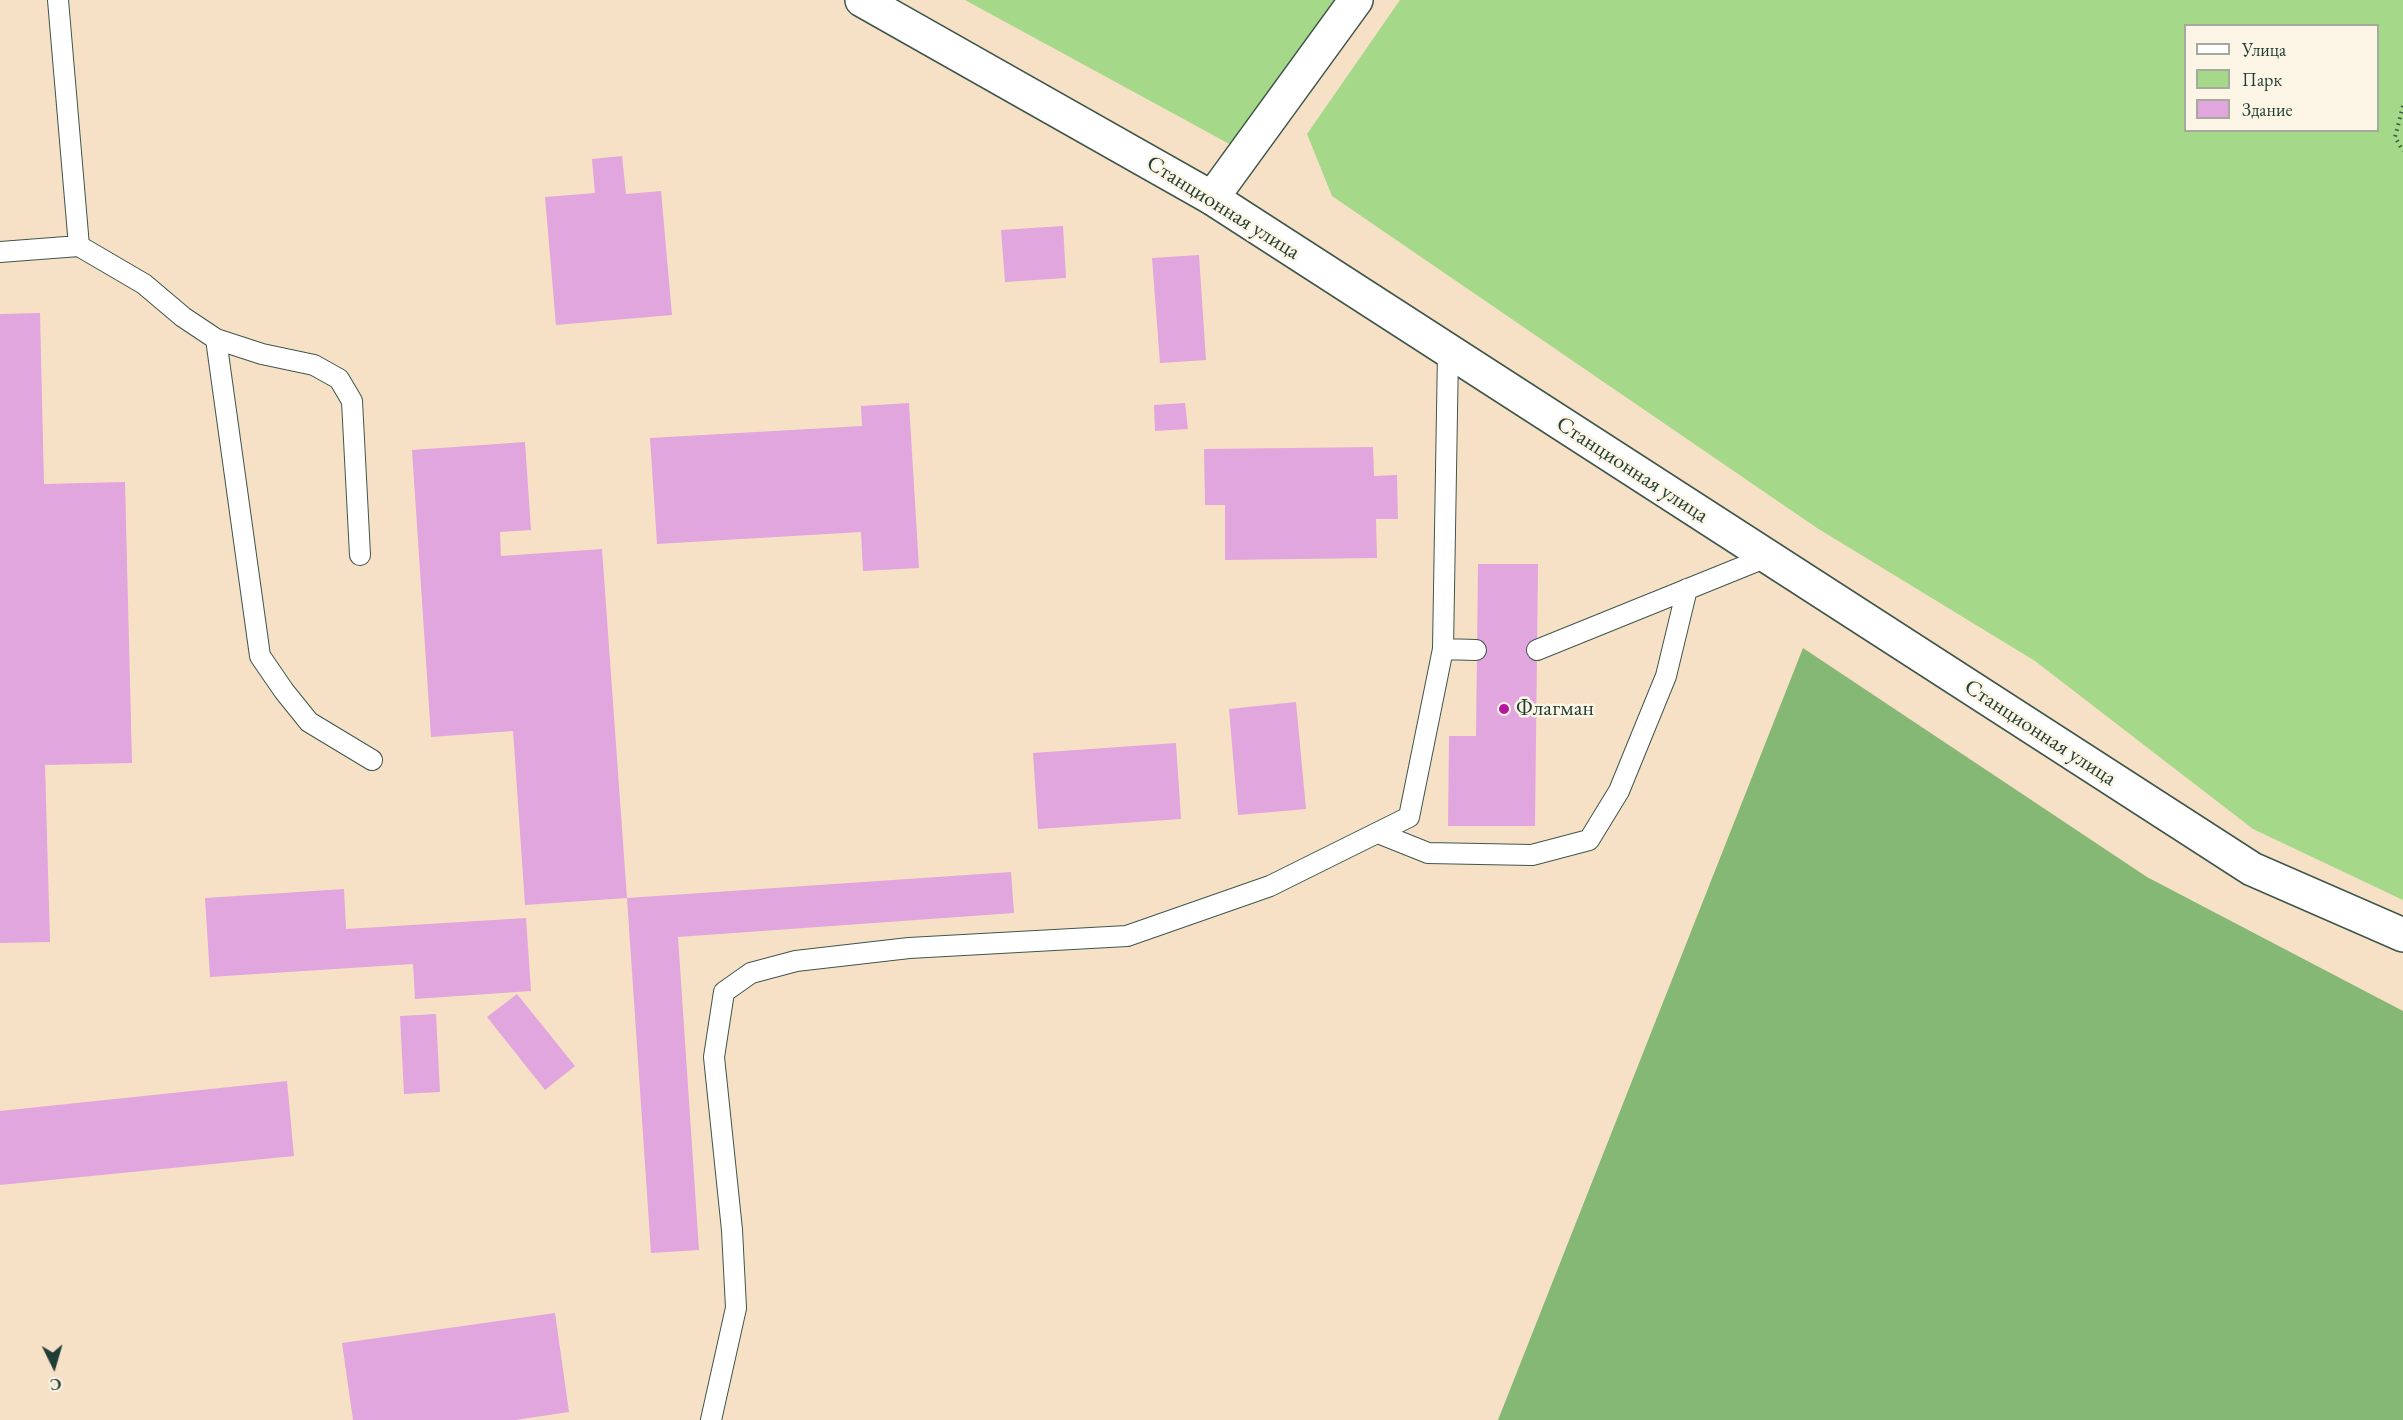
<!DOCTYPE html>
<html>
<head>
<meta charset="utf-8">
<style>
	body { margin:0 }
	#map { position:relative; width:2403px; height:1420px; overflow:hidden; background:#f6e1c7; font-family:"EB Garamond",serif }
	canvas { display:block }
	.legend { position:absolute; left:2184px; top:24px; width:195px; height:108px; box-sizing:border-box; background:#fcf5e5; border:2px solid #a4ab9e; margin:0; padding:8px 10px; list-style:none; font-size:18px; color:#1f3d34 }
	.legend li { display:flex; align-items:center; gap:12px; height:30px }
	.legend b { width:30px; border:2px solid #a4ab9e }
	.north { position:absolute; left:24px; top:1336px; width:60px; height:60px; -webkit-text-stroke:4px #fcf5e5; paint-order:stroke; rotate:175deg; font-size:16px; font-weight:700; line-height:24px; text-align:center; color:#1f3d34 }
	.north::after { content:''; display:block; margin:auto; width:21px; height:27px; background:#1f3d34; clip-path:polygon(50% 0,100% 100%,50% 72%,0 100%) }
</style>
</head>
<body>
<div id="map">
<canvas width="2403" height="1420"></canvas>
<ul class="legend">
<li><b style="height:8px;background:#fff"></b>Улица</li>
<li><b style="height:16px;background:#a5d888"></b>Парк</li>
<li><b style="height:16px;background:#e1a6dd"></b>Здание</li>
</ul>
<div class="north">С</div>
</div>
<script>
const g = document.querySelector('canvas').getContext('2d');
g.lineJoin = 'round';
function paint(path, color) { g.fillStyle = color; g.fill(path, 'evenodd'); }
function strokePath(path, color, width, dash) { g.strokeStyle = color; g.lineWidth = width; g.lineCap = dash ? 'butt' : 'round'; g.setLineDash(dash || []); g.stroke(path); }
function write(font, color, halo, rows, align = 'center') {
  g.font = font + ' "EB Garamond",serif'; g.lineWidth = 5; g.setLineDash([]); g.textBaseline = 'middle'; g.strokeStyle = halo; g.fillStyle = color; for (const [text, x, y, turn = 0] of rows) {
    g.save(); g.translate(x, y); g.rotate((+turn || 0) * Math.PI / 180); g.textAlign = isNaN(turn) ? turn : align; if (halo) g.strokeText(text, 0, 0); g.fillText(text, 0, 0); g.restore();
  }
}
const green = new Path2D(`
	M965 0H1334L1233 146Z
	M1400 0H2403V900L2253 829 2035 661 1817 528 1332 196 1307 134ZM2186 26H2378V130H2186Z`);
const forest = new Path2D(`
	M1803 648 2147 877 2403 1011V1420H1498Z`);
const building = new Path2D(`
	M622 156 626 194 661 191 672 315 556 325 545 197 595 193 592 159Z
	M1063 226 1066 278 1005 282 1001 230Z
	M1199 255 1206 360 1160 363 1152 258Z
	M40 313 44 484 125 482 132 763 45 765 50 942 0 943V314Z
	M909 403 919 568 863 571 861 532 657 544 650 438 862 426 861 406Z
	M1185 403 1188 429 1155 431 1154 405Z
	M525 442 531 530 500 532 501 556 602 549 627 898 525 905 513 731 431 737 412 450Z
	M1373 447 1374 476 1397 475 1398 519H1376L1377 558 1225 560V505H1205L1204 449Z
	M1478 564H1538L1535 826H1448L1449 736H1476Z
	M1296 702 1306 809 1238 815 1229 709Z
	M1176 743 1181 819 1038 829 1033 753Z
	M1011 872 1014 913 678 937 699 1250 651 1253 627 898Z
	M344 889 346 929 526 918 531 991 415 999 413 964 210 977 205 898Z
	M517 994 575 1066 545 1090 487 1017Z
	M436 1014 440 1092 404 1094 400 1016Z
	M287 1081 294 1156 0 1185V1111Z
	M555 1313 569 1412 515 1420H353L342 1343Z`);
const path = new Path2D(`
	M2403 106 2395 137 2403 151`);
const lane = new Path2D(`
	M58 0 79 246 144 284 183 317 216 339 262 354 314 365 339 379 352 401 360 555
	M0 252 79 246
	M216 339 260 656 284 691 309 722 372 760
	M1448 352 1443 649 1476 650
	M1537 650 1767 557
	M1378 833 1428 853 1532 855 1589 840 1619 791 1666 676 1687 589
	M711 1420 736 1308 732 1230 714 1057 724 992 751 973 796 961 909 948 1127 936 1270 886 1409 817 1443 649`);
const street = new Path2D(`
	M1212 198 1356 0`);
const secondary = new Path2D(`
	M862 0 1212 198 2252 869 2403 935`);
const markers = [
	[1504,709,6,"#b5179e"]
];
const streetNames = [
	["Станционная улица",1223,208,32],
	["Станционная улица",1632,470,33],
	["Станционная улица",2040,733,33]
];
const poiNames = [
	["Флагман",1516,709]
];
paint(green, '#a5d888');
paint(forest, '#84b874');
paint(building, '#e1a6dd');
strokePath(lane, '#3f564a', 22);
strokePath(street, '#3f564a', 36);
strokePath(secondary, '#3f564a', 36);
strokePath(path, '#3f564a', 4, [1.5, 4.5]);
strokePath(lane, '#fff', 20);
strokePath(street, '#fff', 33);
strokePath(secondary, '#fff', 33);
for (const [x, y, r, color] of markers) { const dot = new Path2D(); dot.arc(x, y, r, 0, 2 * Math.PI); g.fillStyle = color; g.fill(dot); strokePath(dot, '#fcf5e5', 2); }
write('22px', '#1f3d34', '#fcf5e5', streetNames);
write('22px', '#1f3d34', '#fcf5e5', poiNames, 'left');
</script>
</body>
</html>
